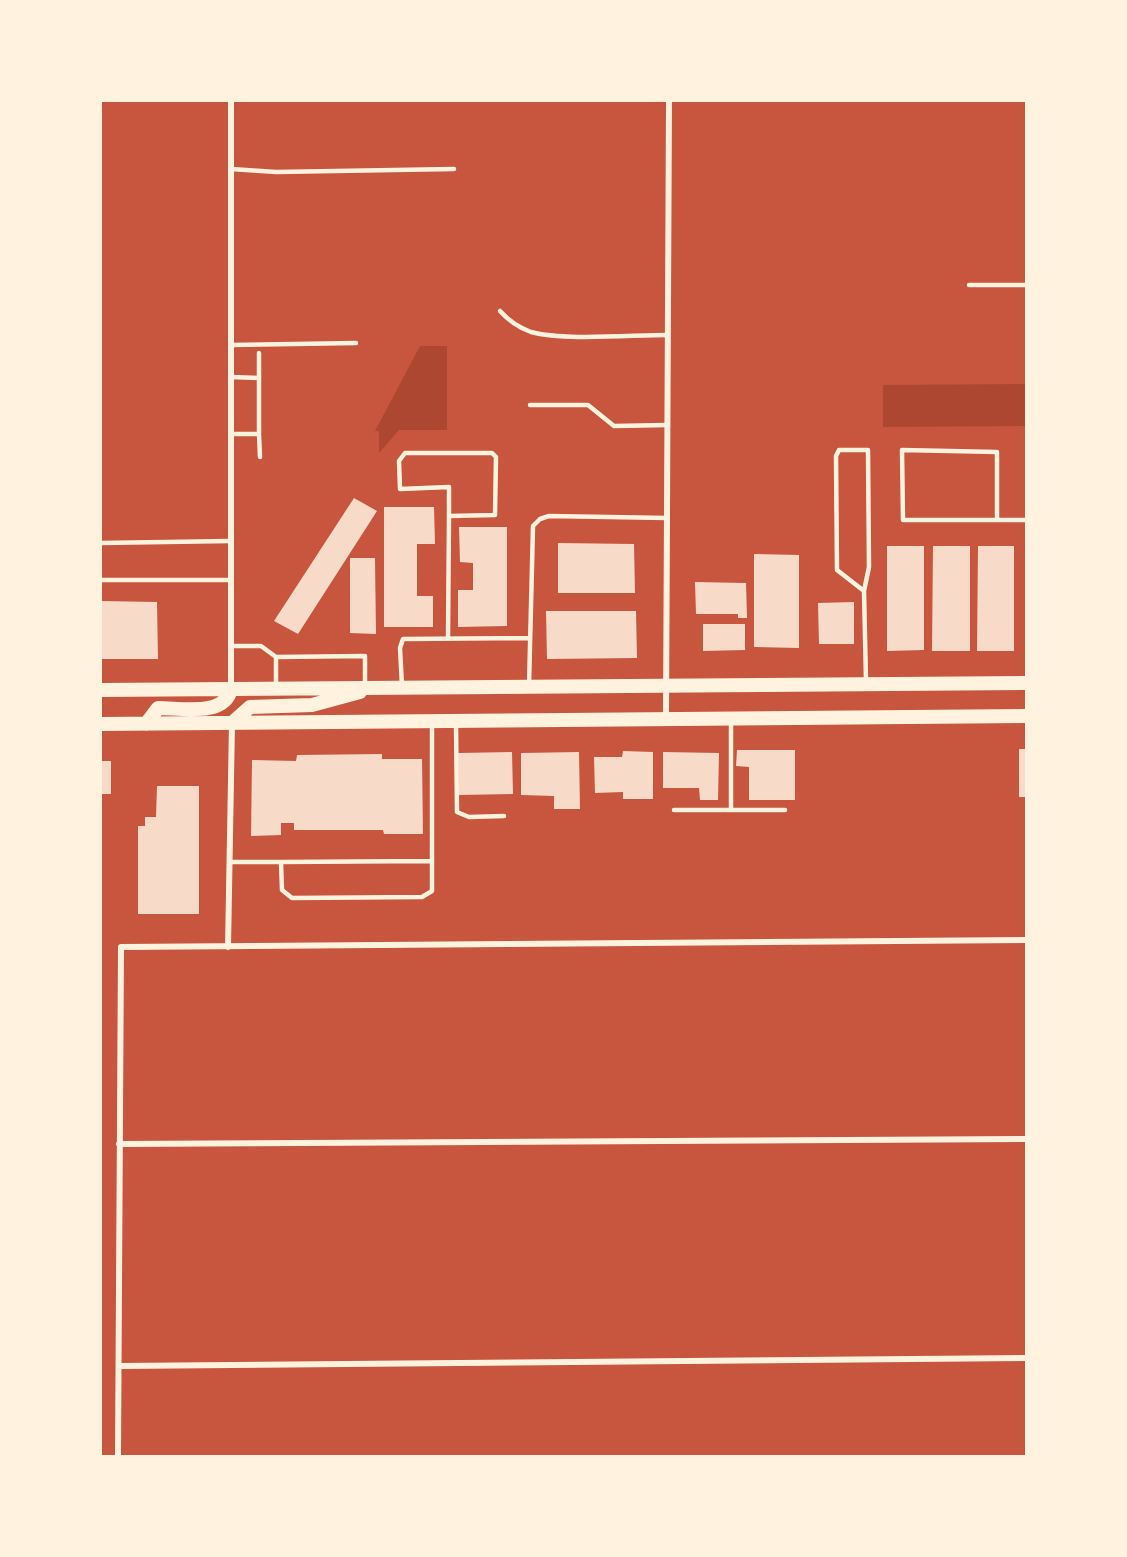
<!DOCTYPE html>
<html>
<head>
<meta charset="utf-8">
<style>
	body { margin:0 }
	#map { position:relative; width:1127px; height:1557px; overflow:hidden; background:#c8553d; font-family:Jost,sans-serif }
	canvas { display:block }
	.frame { position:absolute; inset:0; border:102px solid #fff3e0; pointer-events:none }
</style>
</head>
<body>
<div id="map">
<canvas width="1127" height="1557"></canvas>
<div class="frame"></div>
</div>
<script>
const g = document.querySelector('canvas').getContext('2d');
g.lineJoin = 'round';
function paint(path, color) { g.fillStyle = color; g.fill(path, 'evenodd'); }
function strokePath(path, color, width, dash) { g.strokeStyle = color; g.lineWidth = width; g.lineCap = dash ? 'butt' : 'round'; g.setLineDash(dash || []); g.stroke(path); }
const green = new Path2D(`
	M420 346H447V430H399L379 453V431H375Z
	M1026 384V426L883 427V385Z`);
const building = new Path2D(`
	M354 498 377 511 298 634 274 621Z
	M384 507H434L435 544H417V596H433V627H384Z
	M459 527H507V626L458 627V590H473V563L460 562Z
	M558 543 634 544 635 593H558Z
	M887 546H924V650L887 651Z
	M933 546H970V651H932Z
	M978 546H1014V651H977Z
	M754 554 799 555V648L754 647Z
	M350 558H375L376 634 350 633Z
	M695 582 746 583 747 618H738V614H696Z
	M100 601 157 602 158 659H100Z
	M854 602V644H819L818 603Z
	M546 611H636L637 658 547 659Z
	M703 624H745V650L703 651Z
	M1019 749H1026V797H1019Z
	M737 750H795V800H749V767L736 766Z
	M623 751 653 752V799H623V792L595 793 594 757H622Z
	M512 752 513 794 459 795 458 753Z
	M579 752 580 809H554V796L521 795V753Z
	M663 752 719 753 718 800H700L699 788H663Z
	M382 754V759H422L423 834H384L383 830H294V823H281V835L251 836 252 760 296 761 297 755Z
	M100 761H111V794H100Z
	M157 786H199V914H138V826H145V817H156Z`);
const service = new Path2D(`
	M231 169 276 172 454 169
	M969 285H1026
	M500 311C508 320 520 328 531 332 565 341 631 335 668 335
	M231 345 356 343
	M231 377 259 378V434H231
	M259 378V353
	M530 405H588L614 426 668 425
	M259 434 260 457
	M997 520V452L902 450 903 520H1026
	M100 543 231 541
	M100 580H231
	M864 591 837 570 836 456 839 450H868L869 567 864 591 866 681
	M448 638 449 516 495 515 496 457 492 453H405L399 461 400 489 449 487V516
	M231 646H261L276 657 365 656V685
	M402 686 400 648 403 639 530 638
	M529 686 533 526 540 519 549 516 667 518
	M276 687V657
	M731 719V810
	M456 724 457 812 469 817 504 816
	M674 810H785
	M230 862H281L282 890 292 898 422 897 432 891V724
	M281 862 432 861`);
const minor = new Path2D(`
	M231 100V688
	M666 718 669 100
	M228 947 232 723
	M119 1144 1026 1139
	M119 1366 1026 1358
	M118 1456 121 947 1026 940`);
const primary = new Path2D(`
	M100 690 1026 683
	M232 723 250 707 312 705 360 692
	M100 724 1026 716
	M146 724 158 708C182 708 225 717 231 689`);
paint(green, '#ae4732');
paint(building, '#f7dbc8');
strokePath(service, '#fff3e0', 4.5);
strokePath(minor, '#fff3e0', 6);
strokePath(primary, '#fff3e0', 14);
</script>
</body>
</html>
